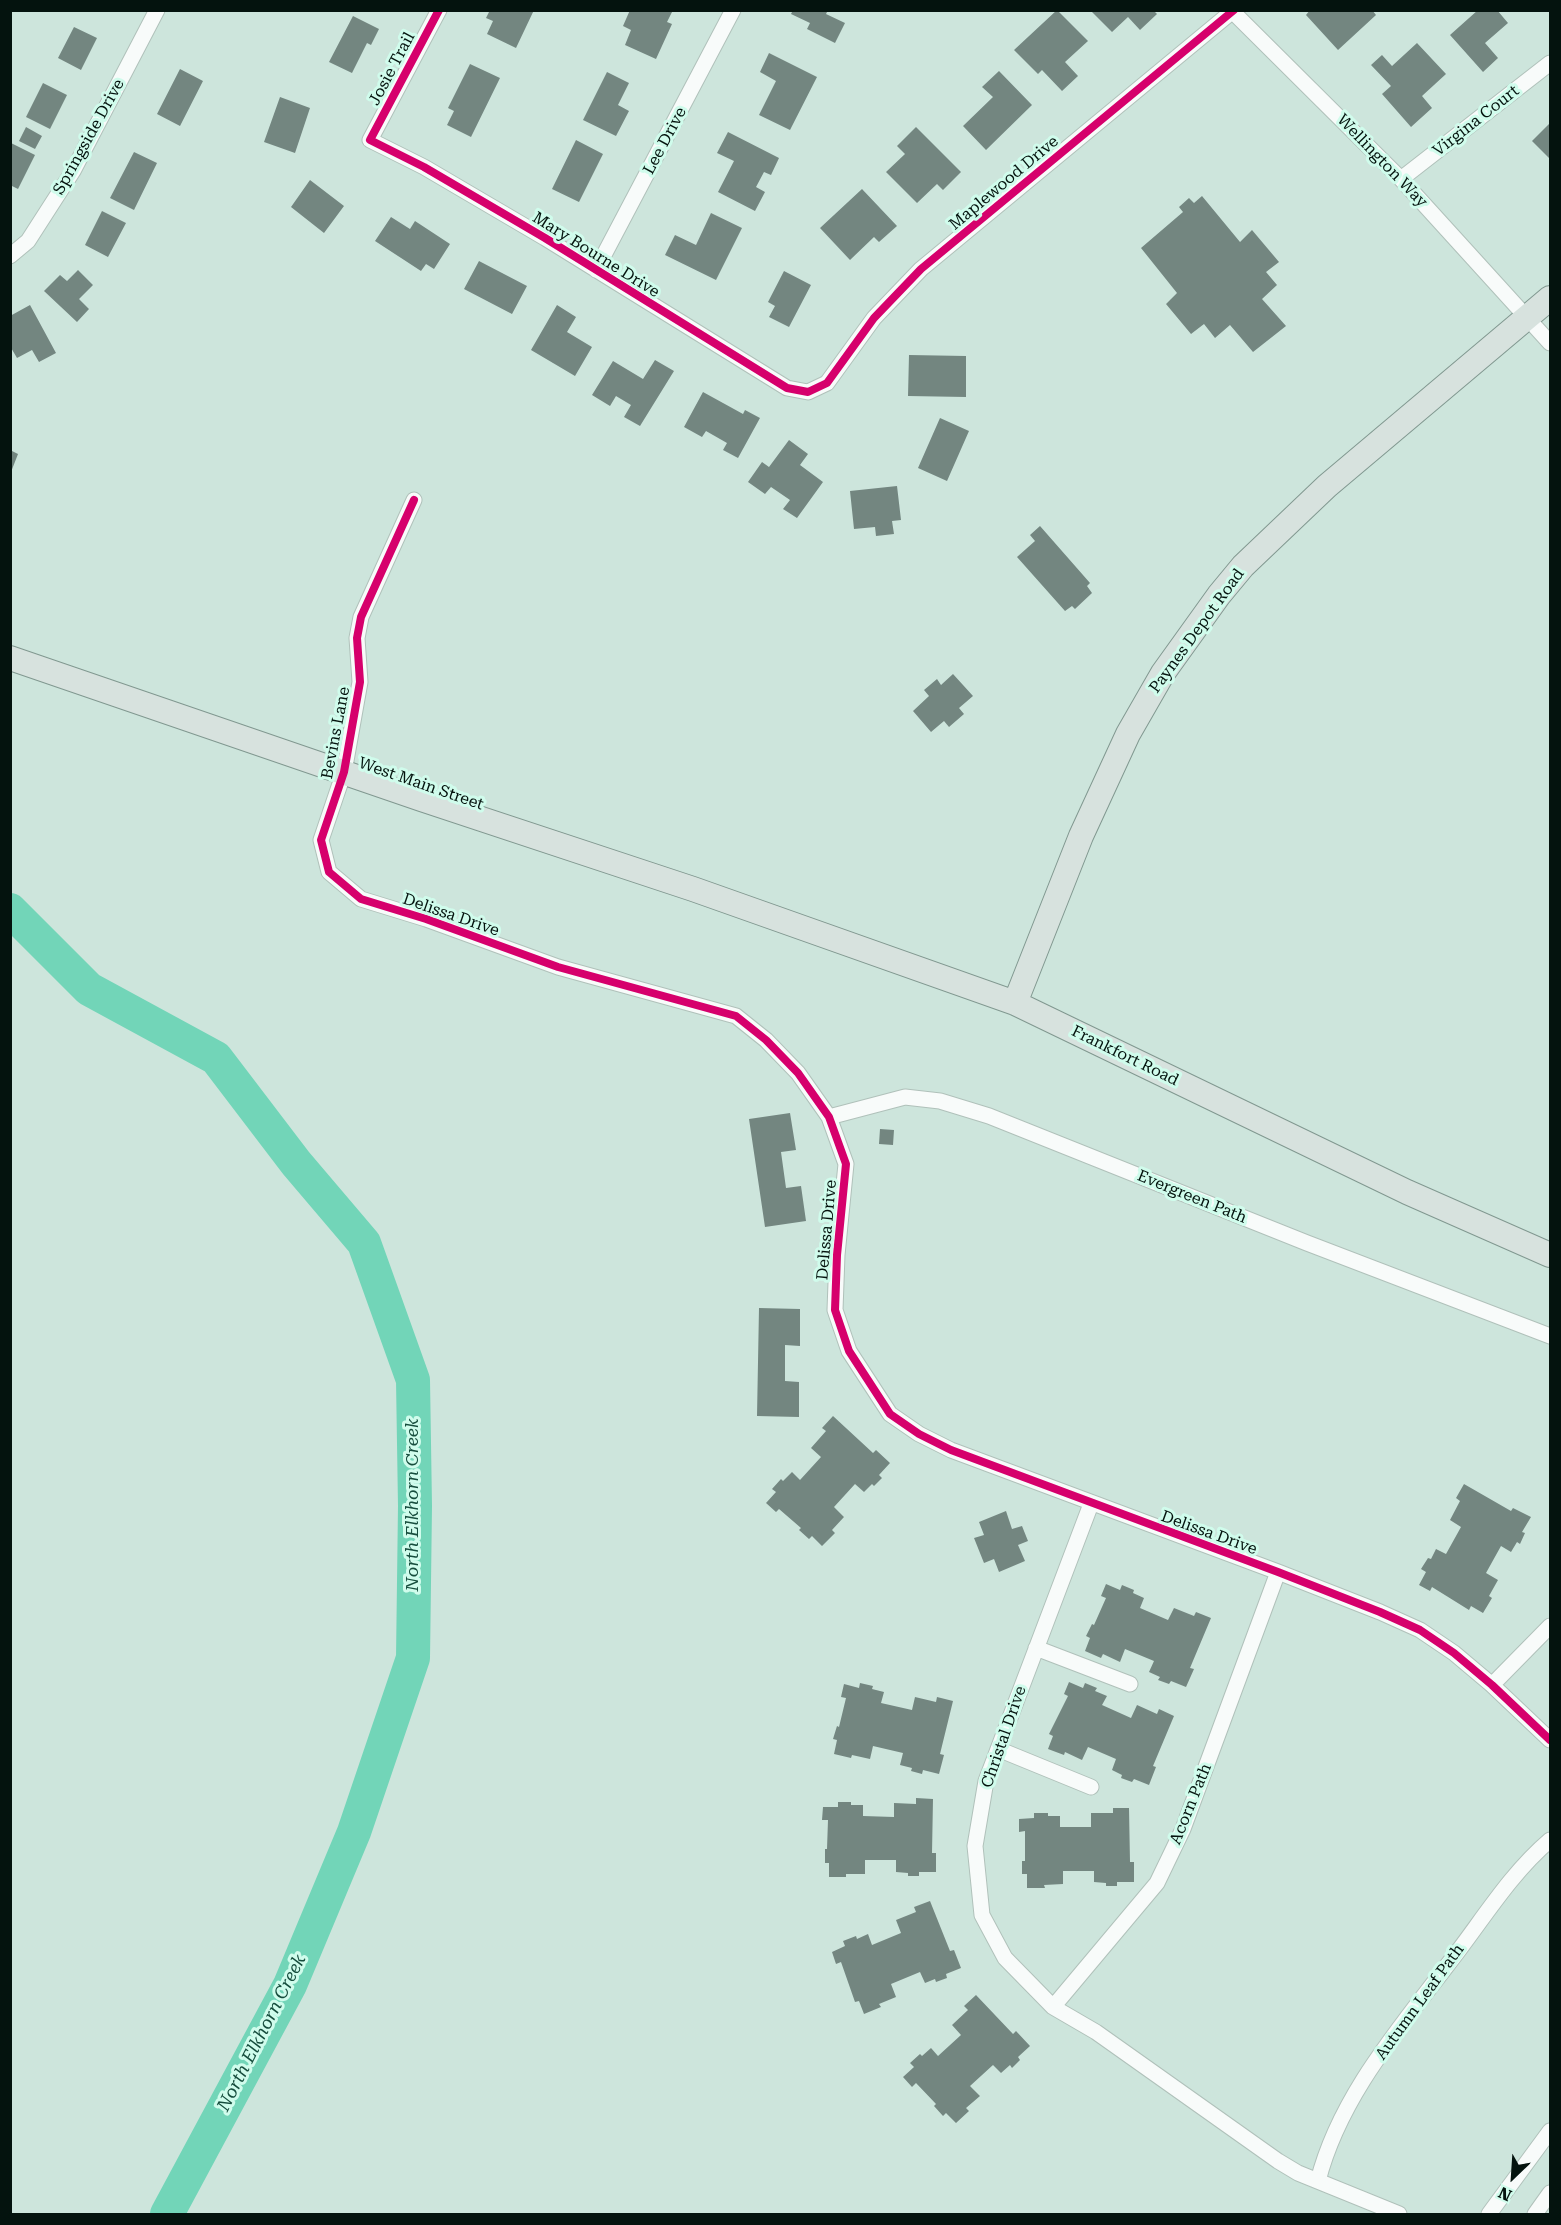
<!DOCTYPE html>
<html>
<head>
<meta charset="utf-8">
<style>
	body { margin:0 }
	#map { position:relative; width:1561px; height:2225px; overflow:hidden; background:#cde5dc; font-family:"Roboto Serif",serif }
	canvas { display:block }
	.frame { position:absolute; inset:0; border:12px solid #04130e; pointer-events:none }
	.north { position:absolute; left:1483px; top:2147px; width:60px; height:60px; -webkit-text-stroke:4px #d0fcec; paint-order:stroke; rotate:205deg; font-size:16px; font-weight:700; line-height:24px; text-align:center; color:#04130e }
	.north::after { content:''; display:block; margin:auto; width:21px; height:27px; background:#04130e; clip-path:polygon(50% 0,100% 100%,50% 72%,0 100%) }
</style>
</head>
<body>
<div id="map">
<canvas width="1561" height="2225"></canvas>
<div class="frame"></div>
<div class="north">N</div>
</div>
<script>
const g = document.querySelector('canvas').getContext('2d');
g.lineJoin = 'round';
function strokePath(path, color, width, dash) { g.strokeStyle = color; g.lineWidth = width; g.lineCap = dash ? 'butt' : 'round'; g.setLineDash(dash || []); g.stroke(path); }
function paint(path, color) { g.fillStyle = color; g.fill(path, 'evenodd'); }
function write(font, color, halo, rows, align = 'center') {
  g.font = font + ' "Roboto Serif",serif'; g.lineWidth = 6; g.setLineDash([]); g.textBaseline = 'middle'; g.strokeStyle = halo; g.fillStyle = color; for (const [text, x, y, turn = 0] of rows) {
    g.save(); g.translate(x, y); g.rotate((+turn || 0) * Math.PI / 180); g.textAlign = isNaN(turn) ? turn : align; if (halo) g.strokeText(text, 0, 0); g.fillText(text, 0, 0); g.restore();
  }
}
const river = new Path2D(`
	M10 910 89 989 216 1058 296 1163 364 1243 413 1380 415 1506 413 1658 354 1832 290 1985 167 2214`);
const building = new Path2D(`
	M490 10H534L516 48 487 34 493 21 486 18Z
	M630 10H673L667 22 672 24 656 59 625 45 631 30 623 26Z
	M793 10H828L826 14 845 23 835 43 807 29 810 23 791 14Z
	M1057 10 1088 41 1065 62 1078 76 1062 91 1042 70 1038 74 1014 50Z
	M1090 10H1153L1157 14 1140 30 1128 17 1112 32Z
	M1310 10H1372L1376 15 1338 50 1306 15Z
	M1478 10H1497L1508 23 1485 43 1498 58 1483 72 1450 35Z
	M353 16 379 29 371 45 367 43 352 73 329 62Z
	M74 27 97 38 81 70 58 58Z
	M1417 43 1446 74 1422 96 1432 108 1411 127 1382 94 1391 86 1371 65 1382 55 1392 66Z
	M769 53 817 77 790 130 759 115 776 81 760 72Z
	M470 64 500 78 471 137 447 125 454 111 448 108Z
	M180 69 203 81 180 126 157 114Z
	M999 71 1032 105 986 150 963 126 993 97 982 87Z
	M607 72 629 83 618 105 629 111 616 136 583 120Z
	M43 83 67 95 50 129 26 117Z
	M280 97 310 108 295 153 264 142Z
	M1550 123V159L1532 141Z
	M26 127 42 136 35 149 19 141Z
	M916 127 961 172 943 190 937 184 917 203 886 172 905 154 897 146Z
	M728 132 779 158 771 175 764 172 756 187 765 192 755 211 718 192 734 161 717 153Z
	M576 140 603 154 579 202 552 189Z
	M11 143 35 155 18 189 10 185Z
	M134 152 157 163 134 210 110 198Z
	M310 180 344 206 324 233 291 207Z
	M862 189 897 226 879 242 874 237 850 260 820 228Z
	M1202 196 1240 242 1252 230 1279 262 1266 272 1277 285 1262 299 1286 326 1253 352 1230 325 1215 338 1204 324 1191 334 1166 304 1177 293 1141 248 1183 212 1179 207 1189 198 1194 203Z
	M102 211 126 223 108 257 85 245Z
	M711 213 742 228 716 280 665 255 675 235 696 245Z
	M391 217 410 229 415 221 450 244 434 269 426 264 421 271 375 241Z
	M479 261 527 286 512 314 464 289Z
	M78 270 93 285 79 299 89 309 77 322 44 291 60 275 67 281Z
	M784 271 811 285 789 327 769 317 775 306 768 302Z
	M30 305 56 353 39 362 32 350 17 358 10 346V316Z
	M557 305 576 317 567 332 592 347 575 376 531 350Z
	M909 355 966 356V397L908 396Z
	M655 360 674 371 640 426 624 417 631 405 616 396 610 406 592 395 613 361 643 379Z
	M703 392 743 414 745 410 760 418 738 458 723 450 727 443 706 431 702 437 684 427Z
	M940 418 969 431 947 481 918 468Z
	M789 440 808 454 800 465 823 482 797 518 783 509 790 500 771 487 765 494 748 482 762 462 769 467Z
	M10 450 18 454 11 472H10Z
	M897 486 901 520 892 521 894 534 876 536 875 527 854 529 850 491Z
	M1040 526 1090 583 1087 586 1092 593 1075 609 1072 606 1065 611 1017 557 1035 541 1030 535Z
	M953 674 973 696 959 708 964 714 949 727 944 721 931 732 913 711 929 696 924 690 937 679 941 685Z
	M790 1113 796 1150 781 1152 786 1188 801 1186 806 1221 765 1227 749 1119Z
	M880 1129 894 1130 893 1145 879 1144Z
	M759 1308 800 1309V1346L785 1345V1381L799 1382V1417L757 1416Z
	M833 1416 873 1453 876 1450 890 1463 879 1475 882 1478 874 1486 872 1484 864 1492 855 1484 834 1507 844 1517 832 1530 835 1533 822 1546 812 1536 809 1539 799 1530 801 1528 779 1509 776 1512 766 1503 776 1492 772 1489 781 1479 783 1481 792 1472 800 1480 821 1457 811 1448 826 1431 822 1428Z
	M1464 1484 1511 1511 1513 1508 1531 1517 1522 1532 1525 1533 1520 1544 1517 1542 1511 1552 1501 1546 1486 1573 1498 1580 1489 1596 1492 1598 1483 1613 1471 1606 1469 1610 1432 1587 1430 1591 1419 1585 1426 1572 1421 1569 1428 1558 1431 1559 1436 1549 1446 1554 1461 1527 1450 1520 1460 1501 1456 1498Z
	M1006 1511 1012 1529 1022 1526 1028 1541 1018 1545 1025 1561 999 1572 994 1559 984 1563 974 1538 984 1535 979 1522Z
	M1106 1584 1120 1590 1122 1585 1134 1590 1133 1593 1144 1598 1140 1608 1168 1620 1174 1608 1194 1616 1196 1612 1211 1618 1190 1668 1194 1669 1186 1687 1171 1681 1169 1684 1158 1680 1160 1677 1149 1672 1154 1661 1125 1649 1120 1662 1103 1654 1101 1658 1085 1651 1090 1638 1086 1636 1092 1624 1094 1625 1106 1598 1101 1596Z
	M1069 1682 1083 1688 1085 1683 1097 1688 1095 1691 1107 1696 1102 1705 1131 1718 1137 1705 1157 1714 1159 1709 1174 1716 1153 1766 1156 1767 1149 1785 1134 1779 1132 1782 1121 1778 1122 1775 1112 1770 1116 1759 1088 1747 1082 1760 1065 1752 1064 1755 1048 1749 1053 1736 1049 1734 1068 1696 1064 1694Z
	M860 1683 873 1686 872 1689 884 1692 881 1703 912 1710 915 1697 936 1702 937 1697 953 1701 940 1754 944 1755 939 1774 923 1770 922 1774 911 1771 912 1768 900 1765 903 1753 873 1746 870 1759 852 1755 851 1758 834 1754 837 1740 833 1739 837 1726 839 1727 846 1698 841 1697 844 1684 859 1688Z
	M916 1798 933 1799 932 1853H936V1872H919V1876H908V1873L896 1872V1860H865V1874H846V1877H829V1863H825V1849H827L828 1820H822L823 1807H838V1802H851V1805H863V1816L894 1817V1803L916 1804Z
	M1113 1808H1129L1130 1862H1134V1882H1117V1886H1106V1883L1094 1882V1871H1063V1884L1044 1885 1045 1888H1027V1874H1022V1861H1025V1831L1019 1832V1819L1034 1818V1813H1048V1816H1060V1827H1091V1813H1113Z
	M930 1901 950 1951 954 1950 961 1968 946 1974 947 1978 936 1982 935 1979 925 1983 920 1972 891 1984 896 1997 879 2004 881 2007 864 2014 859 2001 855 2002 841 1962 836 1964 832 1952 845 1946 843 1941 856 1936 857 1939 868 1934 872 1945 901 1933 896 1920 916 1912 914 1907Z
	M976 1995 1013 2034 1016 2031 1030 2046 1018 2057 1020 2060 1012 2068 1010 2065 1001 2073 993 2065 970 2086 980 2096 966 2108 969 2111 956 2123 946 2113 943 2116 934 2106 936 2104 916 2083 912 2087 903 2077 914 2067 910 2063 920 2054 922 2056 931 2048 938 2056 961 2035 952 2025 968 2010 964 2006Z`);
const street = new Path2D(`
	M439 10 370 140 424 167 545 238 787 388 808 392 827 383 874 318 921 269 1234 10
	M1231 10 1401 179 1550 343
	M1401 179 1550 63
	M10 256 28 241 73 171 157 10
	M596 270 733 10
	M414 500 361 617 357 638 360 682 344 772 321 840 329 872 361 899 426 919 558 967 736 1016 766 1040 798 1073 829 1117 846 1164 837 1255 835 1310 849 1351 890 1414 919 1434 951 1450 1278 1572 1380 1612 1420 1630 1454 1653 1492 1685 1550 1740
	M829 1117 905 1097 940 1101 989 1116 1307 1243 1550 1336
	M1091 1504 986 1781 975 1846 982 1915 1005 1958 1053 2007 1096 2032 1278 2161 1298 2173 1399 2214
	M1036 1648 1130 1684
	M1492 1685 1550 1626
	M998 1749 1091 1787
	M1053 2007 1157 1883 1183 1829 1278 1572
	M1318 2181C1339 2098 1398 2030 1449 1963 1482 1921 1509 1875 1550 1840
	M1489 2214 1550 2131
	M1535 2214 1550 2193`);
const primary = new Path2D(`
	M10 658 421 799 693 889 1015 1003 1407 1192 1550 1255
	M1015 1003 1081 836 1128 734 1163 673 1219 595 1243 566 1327 486 1550 298`);
const cycleway = new Path2D(`
	M439 10 370 140 424 167 545 238 787 388 808 392 827 383 874 318 921 269 1234 10
	M414 500 361 617 357 638 360 682 344 772 321 840 329 872 361 899 426 919 558 967 736 1016 766 1040 798 1073 829 1117 846 1164 837 1255 835 1310 849 1351 890 1414 919 1434 951 1450 1278 1572 1380 1612 1420 1630 1454 1653 1492 1685 1550 1740`);
const streetNames = [
	["Josie Trail",392,69,-62],
	["Virgina Court",1476,121,-38],
	["Springside Drive",89,137,-61],
	["Lee Drive",665,141,-62],
	["Wellington Way",1382,161,46],
	["Maplewood Drive",1004,183,-40],
	["Mary Bourne Drive",596,255,32],
	["Paynes Depot Road",1197,631,-54],
	["Bevins Lane",336,733,-79],
	["West Main Street",421,784,19],
	["Delissa Drive",451,915,19],
	["Frankfort Road",1125,1056,26],
	["Evergreen Path",1192,1197,22],
	["Delissa Drive",827,1230,-85],
	["Delissa Drive",1209,1533,20],
	["Christal Drive",1004,1737,-71],
	["Acorn Path",1191,1804,-68],
	["Autumn Leaf Path",1420,2002,-54]
];
const waterNames = [
	["North Elkhorn Creek",413,1505,-90],
	["North Elkhorn Creek",262,2033,-63]
];
strokePath(river, '#72d5b8', 34);
paint(building, '#738680');
strokePath(street, '#b0c1ba', 17);
strokePath(primary, '#819890', 26);
strokePath(street, '#f8fbfa', 15);
strokePath(primary, '#d7e2de', 24);
strokePath(cycleway, '#d6006c', 8);
write('16px', '#04130e', '#d0fcec', streetNames);
write('italic 18px', '#164d3d', '#d0fcec', waterNames);
</script>
</body>
</html>
